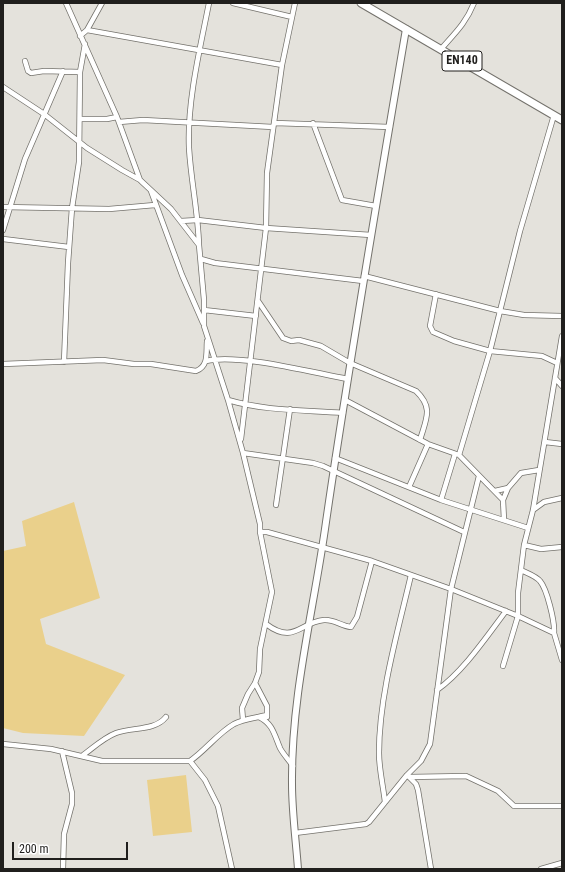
<!DOCTYPE html>
<html>
<head>
<meta charset="utf-8">
<style>
	body { margin:0 }
	#map { position:relative; width:565px; height:872px; overflow:hidden; background:#e4e2dc; font-family:"Roboto Condensed",sans-serif }
	canvas { display:block }
	.frame { position:absolute; inset:0; border:4px solid #201f1d; pointer-events:none }
	.scale { position:absolute; left:12px; top:842px; width:116px; height:18px; box-sizing:border-box; border:2px solid #201f1d; border-top:0; padding-left:5px; font-size:12px; line-height:14px; white-space:nowrap; color:#201f1d; -webkit-text-stroke:3px #fff; paint-order:stroke }
</style>
</head>
<body>
<div id="map">
<canvas width="565" height="872"></canvas>
<div class="frame"></div>
<div class="scale">200 m</div>
</div>
<script>
const g = document.querySelector('canvas').getContext('2d');
g.lineJoin = 'round';
function paint(path, color) { g.fillStyle = color; g.fill(path, 'evenodd'); }
function strokePath(path, color, width, dash) { g.strokeStyle = color; g.lineWidth = width; g.lineCap = dash ? 'butt' : 'round'; g.setLineDash(dash || []); g.stroke(path); }
function write(font, color, halo, rows, align = 'center') {
  g.font = font + ' "Roboto Condensed",sans-serif'; g.lineWidth = 3; g.setLineDash([]); g.textBaseline = 'middle'; g.strokeStyle = halo; g.fillStyle = color; for (const [text, x, y, turn = 0] of rows) {
    g.save(); g.translate(x, y); g.rotate((+turn || 0) * Math.PI / 180); g.textAlign = isNaN(turn) ? turn : align; if (halo) g.strokeText(text, 0, 0); g.fillText(text, 0, 0); g.restore();
  }
}
const green = new Path2D(`
	M74 502 100 598 40 619 46 644 125 675 84 736 23 733 3 728V551L26 546 22 521Z
	M186 775 192 832 153 836 147 780Z`);
const minor = new Path2D(`
	M66 3 117 117 140 180
	M233 3 292 17
	M87 30 282 65
	M80 36 87 30 102 3
	M441 49C455 33 466 23 474 3
	M25 61 28 71 31 73 44 71 80 72
	M3 87 44 114 87 148 122 170 140 180 171 209 199 245 204 300V326L228 400 243 453 313 463 323 466 464 532
	M80 119H107L117 117
	M119 122 143 120 273 127
	M275 123 390 127
	M313 123 342 200 376 206
	M151 191 182 275 203 323
	M3 207 109 209 155 205
	M181 221 198 220 266 228 371 235
	M3 230 25 159 63 71
	M3 239 69 247
	M199 245C198 212 191 181 189 148 187 101 200 49 209 3
	M201 259 215 263 363 281
	M364 276 500 311 524 315 562 316
	M436 294 430 326 433 332 454 341 490 351 542 356 557 363
	M258 301 283 338 291 341 299 340 321 346 350 363 416 391C434 408 426 419 420 440
	M204 310 256 316
	M206 361C238 353 314 373 348 379
	M64 362 68 263 72 208 79 162 80 72 85 44
	M3 364 103 360 134 364H151L196 371C209 366 206 353 207 341
	M555 378 562 386
	M228 400C265 411 305 410 343 413
	M345 400 428 444 459 455 503 500 504 520
	M241 439 266 228 267 173 282 65 295 3
	M545 442 562 444
	M243 453 260 524V532L272 592 260 649 259 672 255 683 248 694 242 708 243 720
	M459 455 490 351 520 231 554 115
	M335 458 441 500 528 528
	M409 487 428 444
	M495 491 508 488
	M441 500 455 454
	M503 500 508 488 521 473 539 470
	M276 505 290 409
	M533 510 544 502 562 498
	M260 532H267L372 561 451 589 518 616 554 633 562 660
	M524 545 541 549 562 547
	M521 570C527 573 536 576 540 581 547 589 555 622 554 633
	M266 624C294 645 300 622 324 620 334 619 341 626 351 627L357 617 372 561
	M503 666 518 616V593L524 545 533 510 562 336
	M255 683 267 706V717
	M437 690C463 672 487 636 506 611
	M259 717C273 724 274 734 280 748 283 754 289 760 293 766
	M3 744 51 749 102 761H190L205 780 218 806 232 869
	M62 751 72 793V804L64 834 63 869
	M82 756C93 748 103 738 116 733 132 727 155 731 166 717
	M190 761C205 751 218 733 234 724 244 719 256 718 267 715
	M408 776 416 784 418 790 431 869
	M409 777 466 776 498 791 514 806H562
	M385 802C383 785 379 769 379 753 379 695 398 631 411 575
	M295 833 366 824 369 822 407 775 421 761 430 744 451 589 479 476
	M541 869 562 863`);
const tertiary = new Path2D(`
	M298 869C296 841 292 812 292 784 291 695 314 609 326 522 350 357 378 193 406 29`);
const primary = new Path2D(`
	M361 3 562 120`);
const shields = [
	[462,61,40]
];
const shieldNames = [
	["EN140",462,61]
];
paint(green, '#ead08b');
strokePath(minor, '#74726c', 6);
strokePath(tertiary, '#74726c', 8);
strokePath(primary, '#74726c', 9);
strokePath(minor, '#fff', 4.5);
strokePath(tertiary, '#fff', 6);
strokePath(primary, '#fff', 7);
for (const [x, y, w] of shields) { const box = new Path2D(); box.roundRect(x - w / 2, y - 10, w, 20, 3); g.fillStyle = '#fff'; g.fill(box); strokePath(box, '#201f1d', 1); }
write('bold 12px', '#201f1d', null, shieldNames);
</script>
</body>
</html>
